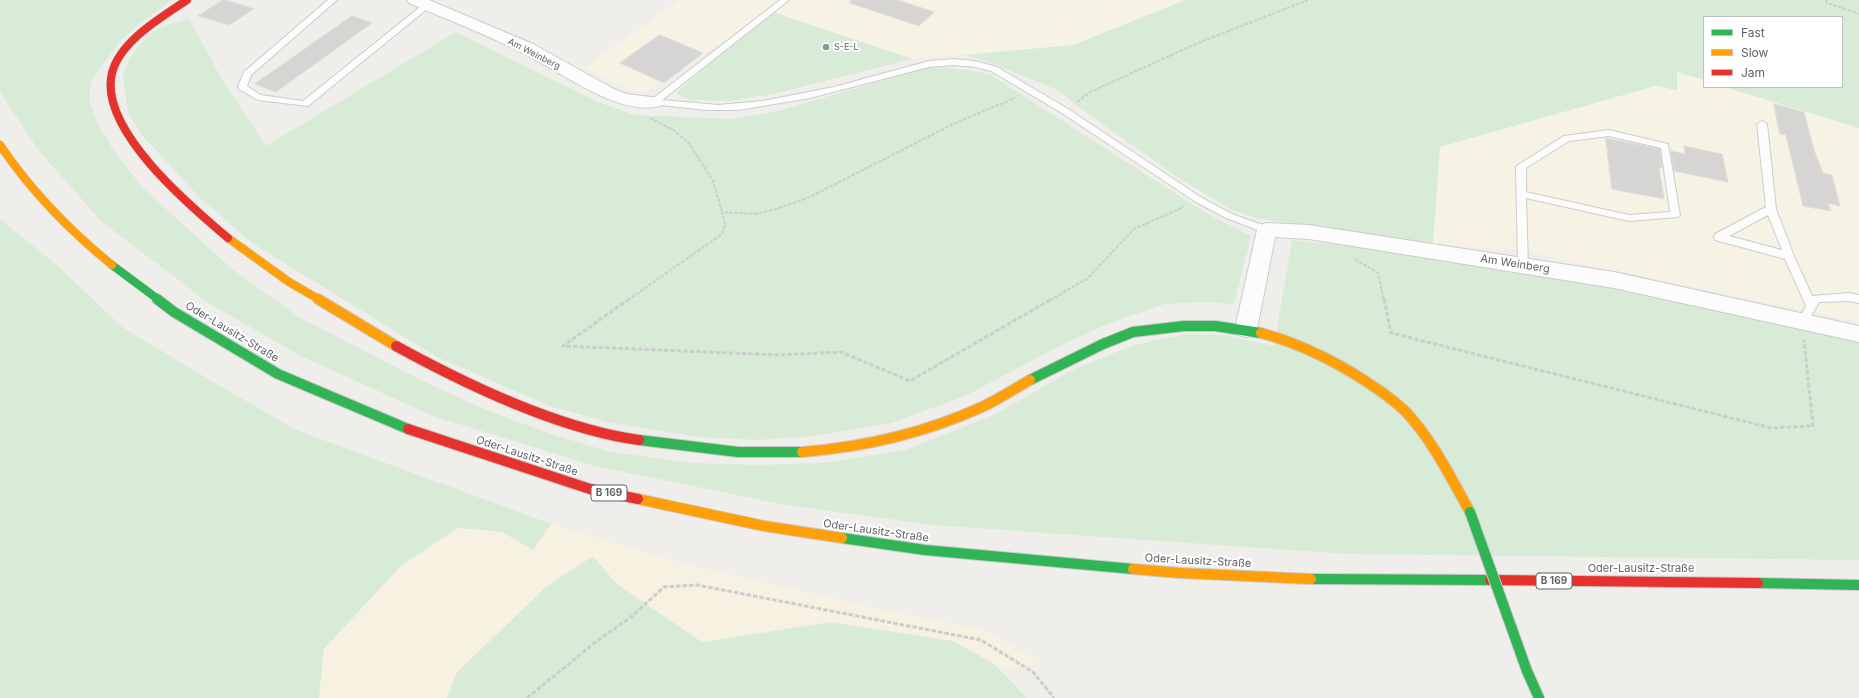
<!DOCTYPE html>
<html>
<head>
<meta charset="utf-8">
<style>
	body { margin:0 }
	#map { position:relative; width:1859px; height:698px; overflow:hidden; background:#efeeea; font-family:Inter,sans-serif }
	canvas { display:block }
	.legend { position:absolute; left:1703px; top:16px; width:140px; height:72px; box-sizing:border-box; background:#fff; border:1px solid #bfc1c3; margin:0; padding:5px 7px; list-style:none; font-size:12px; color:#5f6368 }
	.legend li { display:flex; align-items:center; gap:8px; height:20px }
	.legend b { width:20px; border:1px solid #bfc1c3 }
</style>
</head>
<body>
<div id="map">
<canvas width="1859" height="698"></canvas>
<ul class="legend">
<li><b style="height:5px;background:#30b455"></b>Fast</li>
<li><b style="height:5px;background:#ff9f0a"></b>Slow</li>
<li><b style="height:5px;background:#e5322d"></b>Jam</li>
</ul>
</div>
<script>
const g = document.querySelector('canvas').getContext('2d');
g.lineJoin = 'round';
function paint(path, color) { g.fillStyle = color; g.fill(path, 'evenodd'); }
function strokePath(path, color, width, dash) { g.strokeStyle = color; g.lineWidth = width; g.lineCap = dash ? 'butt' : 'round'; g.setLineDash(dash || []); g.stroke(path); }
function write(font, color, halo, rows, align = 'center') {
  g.font = font + ' Inter,sans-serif'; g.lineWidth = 4; g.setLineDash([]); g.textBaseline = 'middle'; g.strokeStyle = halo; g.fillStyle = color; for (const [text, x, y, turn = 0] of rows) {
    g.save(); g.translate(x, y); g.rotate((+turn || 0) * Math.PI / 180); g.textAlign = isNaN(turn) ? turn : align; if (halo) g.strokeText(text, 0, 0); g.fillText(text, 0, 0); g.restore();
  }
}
const commercial = new Path2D(`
	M680 0H1185L1073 45 912 59 770 11 645 92H635L584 68Z
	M1677 72 1704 80V87H1725L1859 128V322L1524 251 1433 244 1440 147 1655 86 1677 90Z`);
const green = new Path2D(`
	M0 0H172L140 23 120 41 91 81 89 99 97 123 114 151 142 187 232 269 300 318 427 383 491 412 554 435 611 452 692 463 758 465 824 463 906 450 994 415 1074 369 1134 345 1187 334 1224 335 1274 346 1292 240 1523 265 1859 334V560L1347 554 933 525 780 504 595 466 433 416 301 356 210 304 102 222 39 151 0 92Z
	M1185 0H1859V128L1725 87H1842V17H1704V80L1677 72V90L1655 86 1440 147 1433 244 1255 218 1230 209 1176 176 1076 105 1060 91 997 65 965 55 1073 45Z
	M770 11 912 59 774 94 729 101 690 100 676 93Z
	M189 18 221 78 266 146 456 32 598 102 634 115 733 119 779 111 928 67C950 68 970 69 991 75L1206 213 1251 236 1234 304 1207 302 1165 304 1109 323 1054 349 965 396 891 423 814 436 757 440 699 437 607 422 550 406 437 357 252 243 199 197 143 136 128 113 123 74 130 58 140 44 157 29Z
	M0 219 59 267 122 327 210 380 296 430 551 524 533 551 502 532 458 528 400 567 324 649 319 698H0Z
	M593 556 617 584 702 642 831 622 953 641 993 663 1027 698H447L456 673 548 585Z`);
const sand = new Path2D(`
	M551 524 685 564 878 609 984 630 1040 661 1013 670 993 663 953 641 831 622 702 642 617 584 593 556 548 585 456 673 447 698H319L324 649 400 567 458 528 502 532 533 550Z`);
const building = new Path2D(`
	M223 0H226L254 9 229 25 198 16Z
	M851 0H898L934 12 919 26 850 3Z
	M352 16 372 23 276 92 255 84Z
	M660 35 703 53 664 83 620 63Z
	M1774 104 1804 112 1814 150 1823 173 1832 175 1840 206 1828 203 1831 211 1803 206 1786 135 1780 134Z
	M1606 138 1660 149 1662 168H1659L1664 199 1612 189Z
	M1684 146 1722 154 1728 182 1674 171 1671 151 1685 154Z`);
const pathFar1 = new Path2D(`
	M1826 0 1827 3 1859 14
	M1077 102 1090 92 1198 43 1308 0
	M650 118 673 130 688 142 713 181 722 212
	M1355 259 1378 273 1384 300
	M628 300 722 234 725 224 722 212 755 214 776 209 810 197 953 124 1015 98
	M1050 300 1087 279 1134 229 1184 207`);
const path = new Path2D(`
	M629 299 563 346 779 355 841 352 910 381 1052 299
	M1384 299 1391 333 1771 428 1813 426 1804 340
	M527 698 597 641 631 617 664 587 697 585 981 640 1033 672 1054 698`);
const lane = new Path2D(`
	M328 0H337L251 75 247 86 260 95 303 101 425 3H428L432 5 308 106 258 100 239 89 238 87 244 72Z
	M780 0H789L662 100 718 105 763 101 834 87 929 61 954 59 975 61 997 67 1068 109 1202 198 1232 214 1271 228 1272 230 1271 232H1263L1226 218 1196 202 1062 113 991 71 975 67 954 65 929 67 810 98 739 110H707L651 104V100Z
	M1762 121 1767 124 1776 209 1794 256 1812 296 1849 293 1859 295V303L1849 301 1819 302 1806 325H1798L1797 322 1806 306 1785 259 1715 240 1714 237 1715 234 1766 207 1757 124ZM1768 215 1782 250 1729 236Z
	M1609 130 1668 144 1680 215 1678 217 1629 221 1526 198 1528 265 1523 269 1519 268 1518 265 1516 167 1518 165 1564 136ZM1609 136 1661 148 1670 212 1629 215 1526 192V168L1569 141Z`);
const street = new Path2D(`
	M407 0H429L533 44 612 88 626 94 660 98 663 102 660 106C617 117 559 70 521 52 485 34 446 19 409 3Z
	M1267 223 1309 225 1614 272 1859 326V342L1614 288 1309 239 1275 237 1257 329 1254 335 1246 337 1238 335 1235 329 1257 230 1260 225Z`);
const fastFar1 = new Path2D(`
	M112 265 159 300`);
const fast = new Path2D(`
	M157 299 174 312 278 374 408 429
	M1030 380 1103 344 1133 332 1184 326H1215L1261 333
	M639 440 738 452H802
	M842 538 925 550 1133 569
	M1311 579 1490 580
	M1758 583 1859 585
	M1527 671 1539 698`);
const slowFar1 = new Path2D(`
	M0 145C31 191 69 230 112 265
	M228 238 289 282 320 300`);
const slow = new Path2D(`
	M318 299 396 346
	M1261 333C1306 345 1345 366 1383 393 1391 399 1399 405 1406 412 1433 441 1451 478 1470 512
	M802 452C864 447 925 433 982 407 999 399 1014 389 1030 380
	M638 499 764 526 842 538
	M1133 569 1180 573 1311 579`);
const jamFar1 = new Path2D(`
	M187 0C162 17 120 41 112 73 98 129 190 206 228 238`);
const jam = new Path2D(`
	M396 346C467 385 558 429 639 440
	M408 429 590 489 638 499
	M1490 580 1758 583`);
const fastBridge = new Path2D(`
	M1470 512 1527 671`);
const markers = [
	[826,47,4,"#919496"]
];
const farPoinames = [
	["S-E-L",834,47]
];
const farStreetnames = [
	["Am Weinberg",534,54,27]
];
const shields = [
	[609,493,36],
	[1554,581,36]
];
const shieldNames = [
	["B 169",609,493],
	["B 169",1554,581]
];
const streetNames = [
	["Am Weinberg",1515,264,9],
	["Oder-Lausitz-Straße",232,332,31],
	["Oder-Lausitz-Straße",527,456,18],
	["Oder-Lausitz-Straße",876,531,8],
	["Oder-Lausitz-Straße",1198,561,3],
	["Oder-Lausitz-Straße",1641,569]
];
paint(commercial, '#f7f3e4');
paint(green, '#d8ebd6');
paint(sand, '#f6f1e1');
paint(building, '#d6d5d3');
strokePath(building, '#deddd9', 1);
strokePath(lane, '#cbcccc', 2);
strokePath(street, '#cbcccc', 2);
strokePath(fastFar1, '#cacacb', 9);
strokePath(fast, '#cacacb', 12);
strokePath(slowFar1, '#cacacb', 9);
strokePath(slow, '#cacacb', 12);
strokePath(jamFar1, '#cacacb', 9);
strokePath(jam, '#cacacb', 12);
strokePath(pathFar1, '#cacfcc', 2, [3.5, 1.5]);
strokePath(path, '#cacfcc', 3, [4.5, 2]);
paint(lane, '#fdfcfc');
paint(street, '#fdfcfc');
strokePath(fastFar1, '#30b455', 8);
strokePath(fast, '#30b455', 10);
strokePath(slowFar1, '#ff9f0a', 8);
strokePath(slow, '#ff9f0a', 10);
strokePath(jamFar1, '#e5322d', 8);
strokePath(jam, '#e5322d', 10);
strokePath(fastBridge, '#cacacb', 12, []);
strokePath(fastBridge, '#30b455', 10);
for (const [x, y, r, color] of markers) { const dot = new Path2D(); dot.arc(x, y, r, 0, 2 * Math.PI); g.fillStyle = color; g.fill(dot); strokePath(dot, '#fff', 1.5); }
write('9px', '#5f6368', '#fff', farPoinames, 'left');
write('9px', '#5f6368', '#fff', farStreetnames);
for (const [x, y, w] of shields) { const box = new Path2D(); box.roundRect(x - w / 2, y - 8, w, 16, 3); g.fillStyle = '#fff'; g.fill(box); strokePath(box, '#5f6368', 1); }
write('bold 10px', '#5f6368', null, shieldNames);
write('11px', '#5f6368', '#fff', streetNames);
</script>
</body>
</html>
